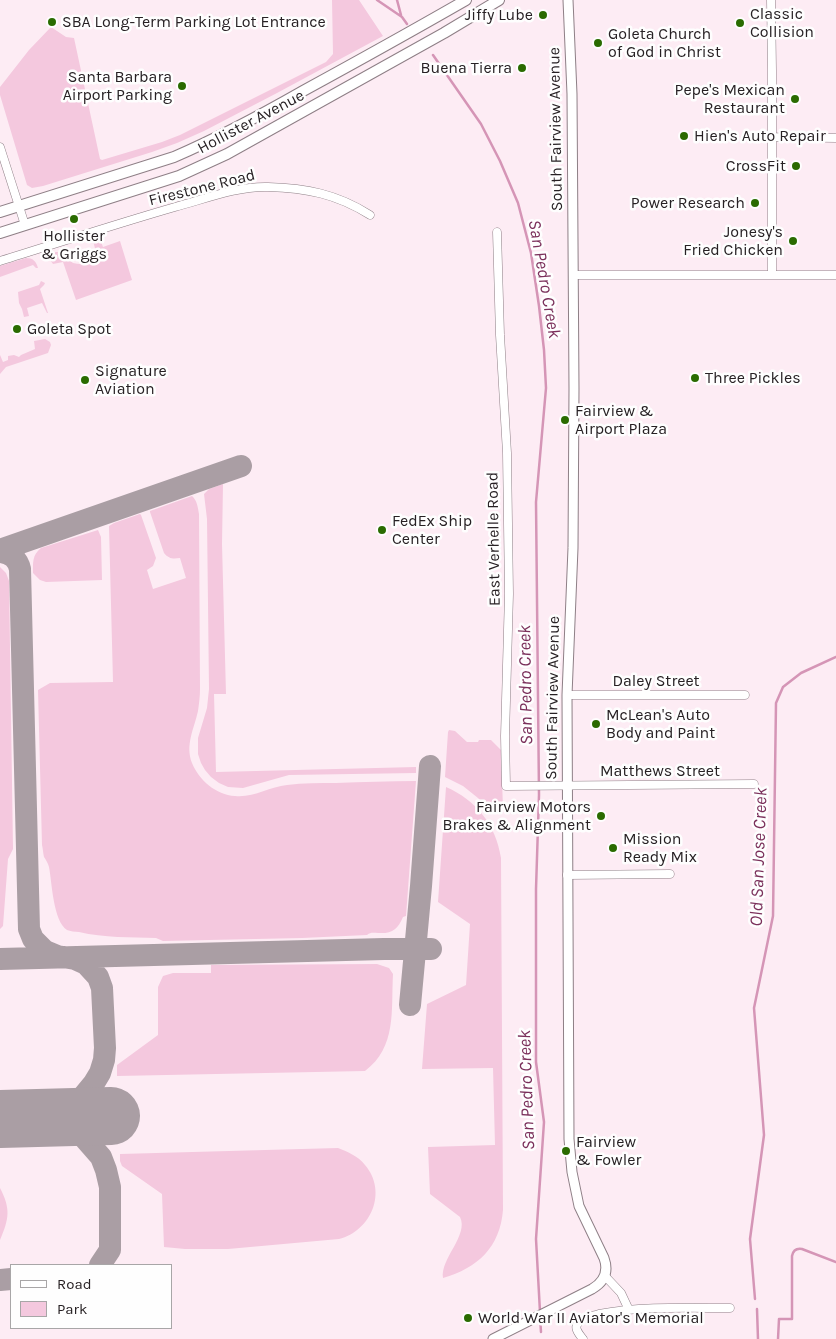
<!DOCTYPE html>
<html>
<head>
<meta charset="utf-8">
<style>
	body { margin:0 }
	#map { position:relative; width:836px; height:1339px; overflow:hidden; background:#fdecf4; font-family:Karla,sans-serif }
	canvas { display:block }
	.legend { position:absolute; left:10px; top:1264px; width:162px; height:65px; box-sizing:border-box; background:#fefefe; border:1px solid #a8a6a7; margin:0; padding:6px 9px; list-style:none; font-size:15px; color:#272124 }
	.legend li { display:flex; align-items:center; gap:10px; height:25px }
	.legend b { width:25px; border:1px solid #a8a6a7 }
</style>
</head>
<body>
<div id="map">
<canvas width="836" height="1339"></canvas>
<ul class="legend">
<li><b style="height:6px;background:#fff"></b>Road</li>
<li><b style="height:14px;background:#f4c8de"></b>Park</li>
</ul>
</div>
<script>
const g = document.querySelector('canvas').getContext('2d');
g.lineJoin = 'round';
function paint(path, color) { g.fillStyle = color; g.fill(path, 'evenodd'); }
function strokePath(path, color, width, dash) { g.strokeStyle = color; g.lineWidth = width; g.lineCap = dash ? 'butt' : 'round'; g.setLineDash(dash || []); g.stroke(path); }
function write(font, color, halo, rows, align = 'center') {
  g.font = font + ' Karla,sans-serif'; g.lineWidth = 5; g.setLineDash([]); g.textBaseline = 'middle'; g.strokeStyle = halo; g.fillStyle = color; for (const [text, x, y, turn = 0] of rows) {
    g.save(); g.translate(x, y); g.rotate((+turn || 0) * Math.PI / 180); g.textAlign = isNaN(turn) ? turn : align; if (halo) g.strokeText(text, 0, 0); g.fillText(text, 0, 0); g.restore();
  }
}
const green = new Path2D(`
	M332 0H359L383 36 277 93 204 131 177 143 152 152 43 186 32 188 27 185 0 95V87L29 50 51 27 66 37 74 38 100 159 102 160 162 142 180 135 326 62 333 54Z
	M100 239 103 247 120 241 132 280 76 300 63 262 53 264 48 257 50 254C63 248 65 257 73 263 85 266 92 263 96 252L93 241Z
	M26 258C33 258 36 261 38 268H36L33 265 0 277V266Z
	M41 281 45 283 44 285 40 289 48 313H47L42 303 27 308 29 316 24 317 22 309 19 303 18 292 39 285Z
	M45 339 50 342 51 345 48 353 6 367 0 374V355L3 362 8 360V356L14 355 19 357 21 355 35 349 34 341Z
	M223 484 222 544 226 694H214L216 772 416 767V773L289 775 243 788 228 787 219 783 211 777 205 770 201 763 198 754V738L207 708 209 689 207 519 204 494 209 489Z
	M192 496C197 500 198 508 199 514L200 689C200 696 199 704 198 711 194 729 185 745 192 763 199 780 216 795 235 796 253 798 269 787 287 785 303 783 320 783 336 783 363 782 389 781 416 781L406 916 403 917C398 929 392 934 378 933 373 933 371 932 367 935L302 938 163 941 156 938C131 937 104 938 79 932 75 932 70 931 67 930 53 921 52 882 49 867 48 863 46 860 44 857 43 853 43 849 42 845L38 690 50 683 113 682 109 526 114 523 140 514 141 515 156 558 153 566 147 570 153 589 186 578 180 558C173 559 169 559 164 553L150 512V511Z
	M98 530 101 537 102 580 46 582 40 580 33 573C33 563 32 555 41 548Z
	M0 567 6 573 9 581 13 849 8 859 3 926 0 929Z
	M449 730 455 731 467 742H478L479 740H491L501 750 503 809 494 811 490 810 478 798 463 786 445 777 448 732Z
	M446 787C476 800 496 825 501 858L503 1210C500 1247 478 1268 443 1278 440 1259 469 1235 460 1217L430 1194 428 1147 495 1145 493 1068 422 1069 427 1004 466 985 470 924 438 902Z
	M377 964 389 968 393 974C391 1010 397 1047 365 1071L117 1076V1065L158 1035V987L163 976 173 973H211V965Z
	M338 1148C348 1152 358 1156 365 1165 388 1192 371 1231 339 1239L228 1249H185L164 1247 162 1194 122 1166 120 1161V1154Z
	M0 1188C11 1209 9 1219 0 1240Z`);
const stream = new Path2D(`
	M377 0 402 17 407 24
	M397 0 401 15
	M433 55 481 124 500 161 518 203 531 253 539 306 544 350 546 388 536 502 539 795 536 889V1062L544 1122 536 1239 540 1312
	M755 1299 750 1239 764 1135 754 1008 773 916 776 703 783 687 801 673 836 657
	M757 1309 758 1339
	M540 1317 541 1332
	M778 1339 779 1319H792V1256C793 1251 796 1248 802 1249L836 1262`);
const taxiway = new Path2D(`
	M0 550 241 466
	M0 552C10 553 18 559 20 569L29 929 33 939 45 951 57 956 75 959 86 964 98 977 102 988 105 1048 104 1060 100 1073 94 1083 66 1117 101 1157 106 1170 110 1187V1250L100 1265
	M0 959 384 949H431
	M410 1005 421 886 430 766
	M0 1280 11 1279`);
const runway = new Path2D(`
	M0 1119 111 1116`);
const minor = new Path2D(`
	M771 0 772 70V275
	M771 137 836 138
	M0 147 25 225
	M497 232 500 335 507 453 509 594 505 736 506 786 754 784
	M0 261C58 243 116 224 175 207 205 199 237 186 268 187 306 188 337 194 370 215
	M573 275H836
	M567 695H745
	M567 875 670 874
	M605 1276 621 1293 629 1310
	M583 1339C578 1333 572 1326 581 1320 586 1316 593 1316 599 1314 642 1306 687 1308 730 1308`);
const tertiary = new Path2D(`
	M493 1339 592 1289C604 1282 609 1272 604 1258L579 1206 572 1172 569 1139 567 695 573 548 574 389 572 94 568 0`);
const secondary = new Path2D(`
	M0 212 174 157C218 138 261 115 303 91 358 61 412 31 466 0
	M0 233 179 176 227 154 444 33 499 0`);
const markers = [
	[543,15,5,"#2a6b00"],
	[52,22,5,"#2a6b00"],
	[740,23,5,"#2a6b00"],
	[598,43,5,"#2a6b00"],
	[522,68,5,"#2a6b00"],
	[182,86,5,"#2a6b00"],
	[795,99,5,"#2a6b00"],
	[684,136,5,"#2a6b00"],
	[796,166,5,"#2a6b00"],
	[755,203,5,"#2a6b00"],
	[74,219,5,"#2a6b00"],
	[793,241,5,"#2a6b00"],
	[17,329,5,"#2a6b00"],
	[695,378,5,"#2a6b00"],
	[85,380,5,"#2a6b00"],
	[565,420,5,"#2a6b00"],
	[382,530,5,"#2a6b00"],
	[596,724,5,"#2a6b00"],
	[601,816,5,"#2a6b00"],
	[613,848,5,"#2a6b00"],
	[566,1151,5,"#2a6b00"],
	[468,1318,5,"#2a6b00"]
];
const poiNames = [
	["Classic",750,14],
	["Collision",750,32],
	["Jiffy Lube",533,15,"right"],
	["SBA Long-Term Parking Lot Entrance",62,22],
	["Goleta Church",608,34],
	["of God in Christ",608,52],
	["Buena Tierra",512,68,"right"],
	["Santa Barbara",172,77,"right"],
	["Airport Parking",172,95,"right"],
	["Pepe's Mexican",785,90,"right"],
	["Restaurant",785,108,"right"],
	["Hien's Auto Repair",694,136],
	["CrossFit",786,166,"right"],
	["Power Research",745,203,"right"],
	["Jonesy's",783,232,"right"],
	["Fried Chicken",783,250,"right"],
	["Hollister",74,236,"center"],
	["& Griggs",74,254,"center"],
	["Goleta Spot",27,329],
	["Signature",95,371],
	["Aviation",95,389],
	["Three Pickles",705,378],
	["Fairview &",575,411],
	["Airport Plaza",575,429],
	["FedEx Ship",392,521],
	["Center",392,539],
	["McLean's Auto",606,715],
	["Body and Paint",606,733],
	["Fairview Motors",591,807,"right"],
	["Brakes & Alignment",591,825,"right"],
	["Mission",623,839],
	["Ready Mix",623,857],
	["Fairview",576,1142],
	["& Fowler",576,1160],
	["World War II Aviator's Memorial",478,1318]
];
const streetNames = [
	["Hollister Avenue",251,122,-28],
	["South Fairview Avenue",556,129,-91],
	["Firestone Road",202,188,-14],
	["East Verhelle Road",494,539,-91],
	["Daley Street",656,681],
	["South Fairview Avenue",553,698,-89],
	["Matthews Street",660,771]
];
const waterNames = [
	["San Pedro Creek",544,279,80],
	["San Pedro Creek",526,685,-91],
	["Old San Jose Creek",759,857,-88],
	["San Pedro Creek",527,1090,-92]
];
paint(green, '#f4c8de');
strokePath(stream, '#d595b6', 2.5);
strokePath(taxiway, '#aa9ea4', 22);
strokePath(runway, '#aa9ea4', 58);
strokePath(minor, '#8e7f86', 9);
strokePath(tertiary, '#8e7f86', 11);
strokePath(secondary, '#8e7f86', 12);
strokePath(minor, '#fff', 8);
strokePath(tertiary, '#fff', 9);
strokePath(secondary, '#fff', 10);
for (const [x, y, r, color] of markers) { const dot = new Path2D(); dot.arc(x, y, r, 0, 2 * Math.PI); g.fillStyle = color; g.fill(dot); strokePath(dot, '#fefefe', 2); }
write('16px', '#272124', '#fefefe', poiNames, 'left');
write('16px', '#272124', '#fefefe', streetNames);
write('italic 18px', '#7b305b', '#fefefe', waterNames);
</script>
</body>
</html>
